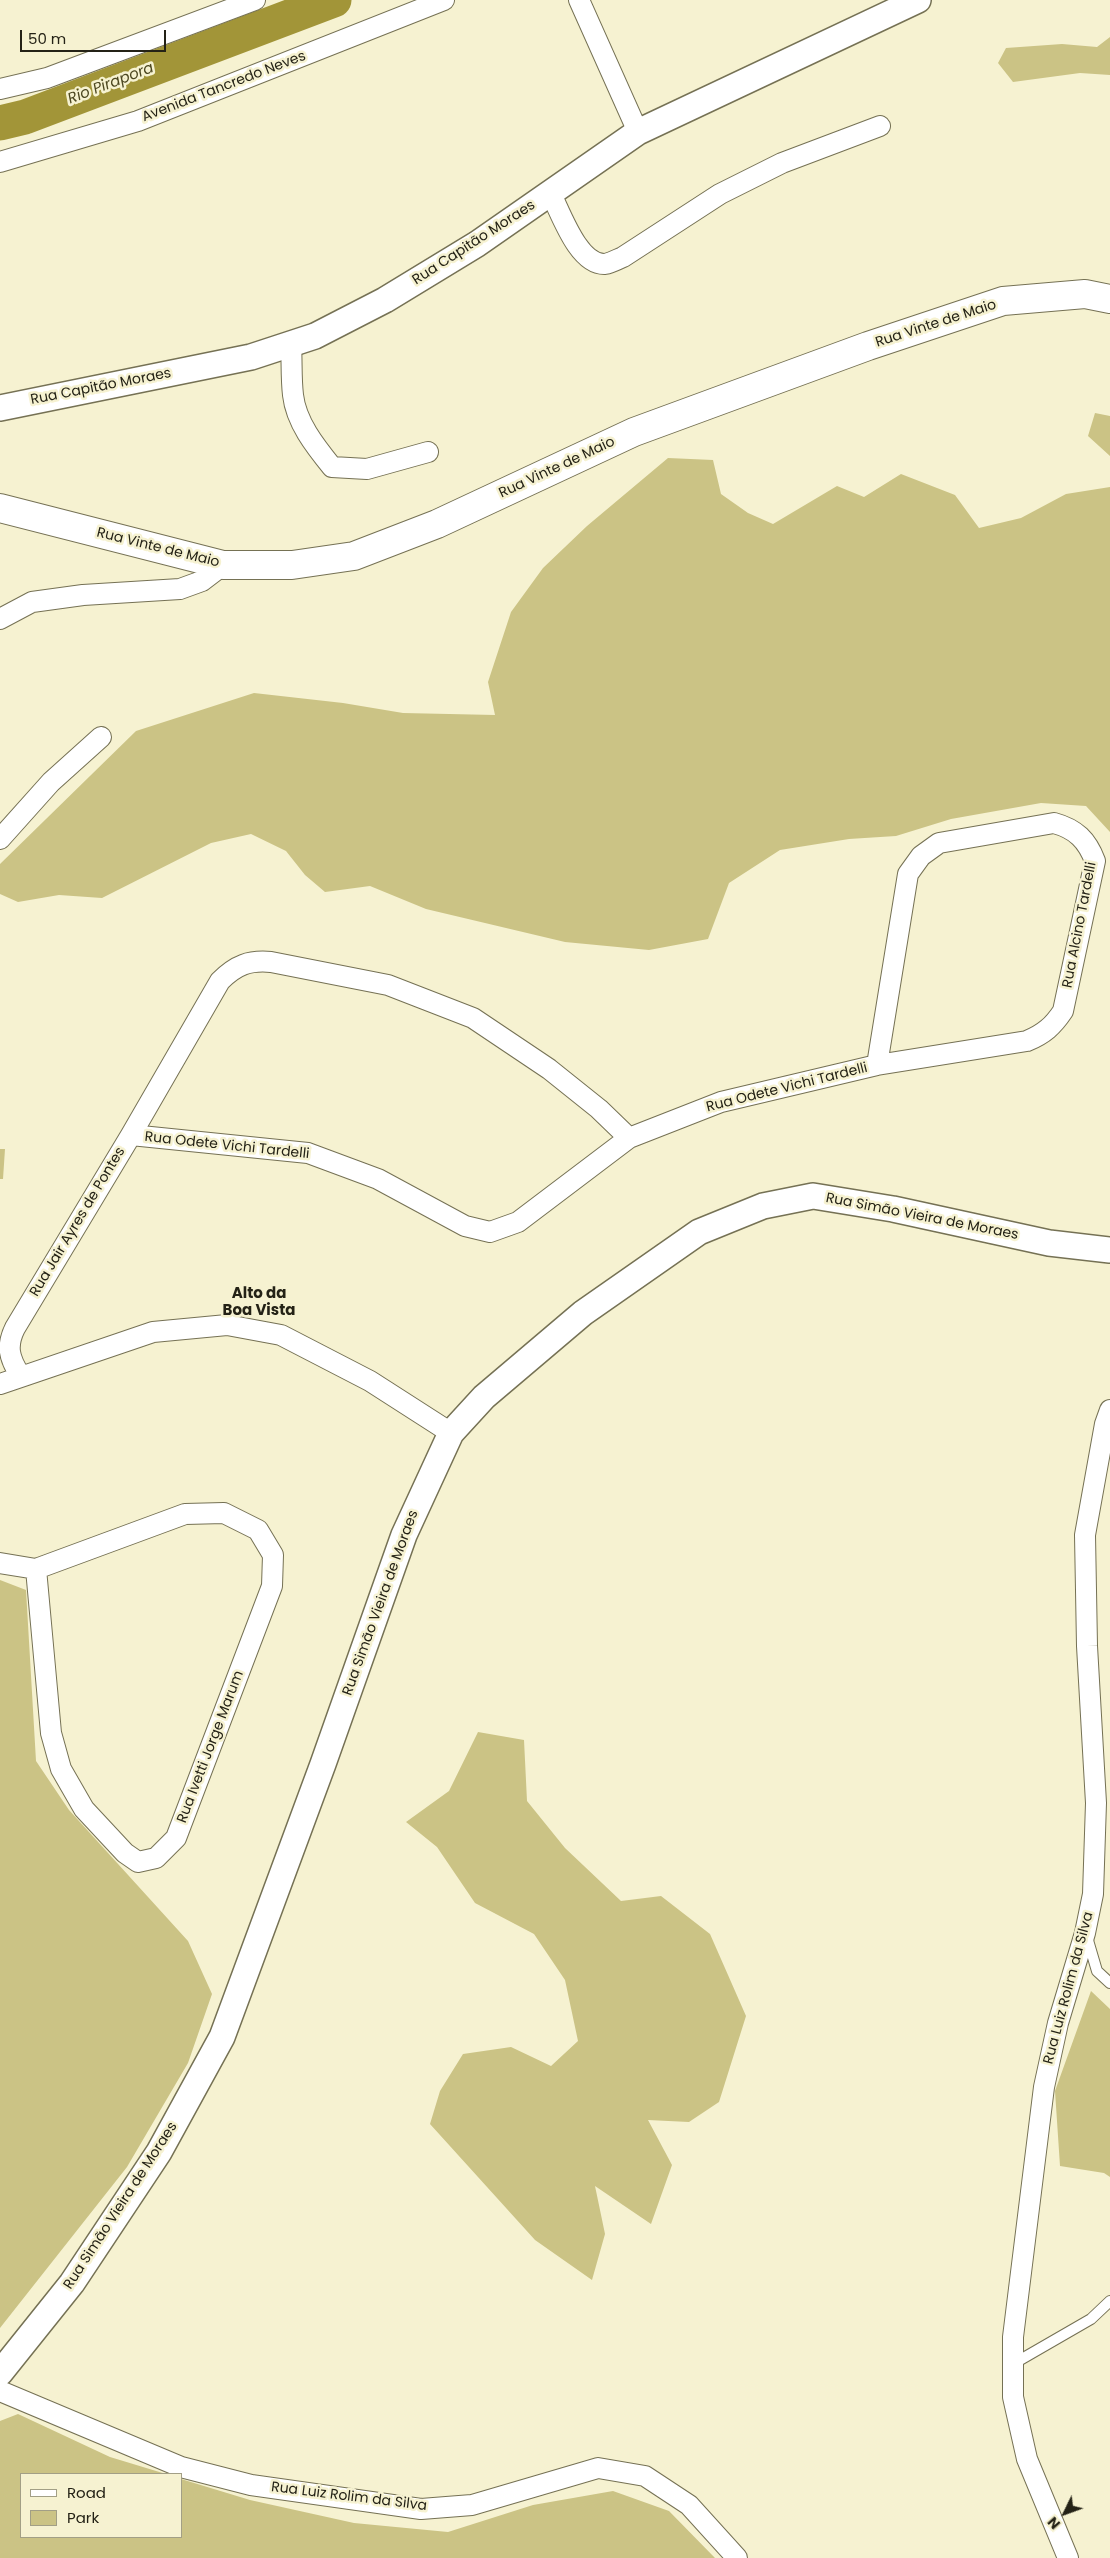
<!DOCTYPE html>
<html>
<head>
<meta charset="utf-8">
<style>
	body { margin:0 }
	#map { position:relative; width:1110px; height:2558px; overflow:hidden; background:#f6f2d1; font-family:Poppins,sans-serif }
	canvas { display:block }
	.legend { position:absolute; left:20px; top:2473px; width:162px; height:65px; box-sizing:border-box; background:#f6f2d1; border:1px solid #a29f86; margin:0; padding:6px 9px; list-style:none; font-size:15px; color:#242216 }
	.legend li { display:flex; align-items:center; gap:10px; height:25px }
	.legend b { width:25px; border:1px solid #a29f86 }
	.north { position:absolute; left:1040px; top:2488px; width:50px; height:50px; -webkit-text-stroke:4px #f6f2d1; paint-order:stroke; rotate:228deg; font-size:14px; font-weight:700; line-height:20px; text-align:center; color:#242216 }
	.north::after { content:''; display:block; margin:auto; width:18px; height:22px; background:#242216; clip-path:polygon(50% 0,100% 100%,50% 72%,0 100%) }
	.scale { position:absolute; left:20px; top:30px; width:146px; height:22px; box-sizing:border-box; border:2px solid #242216; border-top:0; padding-left:6px; font-size:15px; line-height:18px; white-space:nowrap; color:#242216; -webkit-text-stroke:4px #f6f2d1; paint-order:stroke }
</style>
</head>
<body>
<div id="map">
<canvas width="1110" height="2558"></canvas>
<ul class="legend">
<li><b style="height:6px;background:#fff"></b>Road</li>
<li><b style="height:14px;background:#cbc385"></b>Park</li>
</ul>
<div class="north">N</div>
<div class="scale">50 m</div>
</div>
<script>
const g = document.querySelector('canvas').getContext('2d');
g.lineJoin = 'round';
function paint(path, color) { g.fillStyle = color; g.fill(path, 'evenodd'); }
function strokePath(path, color, width, dash) { g.strokeStyle = color; g.lineWidth = width; g.lineCap = dash ? 'butt' : 'round'; g.setLineDash(dash || []); g.stroke(path); }
function write(font, color, halo, rows, align = 'center') {
  g.font = font + ' Poppins,sans-serif'; g.lineWidth = 5; g.setLineDash([]); g.textBaseline = 'middle'; g.strokeStyle = halo; g.fillStyle = color; for (const [text, x, y, turn = 0] of rows) {
    g.save(); g.translate(x, y); g.rotate((+turn || 0) * Math.PI / 180); g.textAlign = isNaN(turn) ? turn : align; if (halo) g.strokeText(text, 0, 0); g.fillText(text, 0, 0); g.restore();
  }
}
const green = new Path2D(`
	M1110 37V75L1080 73 1013 82 998 63 1006 48 1062 44 1097 47Z
	M1095 413 1110 416V456L1088 436Z
	M668 458 713 460 721 494 748 513 773 524 837 486 864 497 901 474 955 495 979 528 1021 518 1066 494 1110 487V832L1086 806 1041 803 951 819 896 836 849 839 780 850 729 883 708 939 649 950 565 942 426 909 370 886 325 892 305 875 286 851 251 834 211 843 102 898 59 895 18 902 0 894V864L136 731 254 693 343 703 403 713 495 715 488 682 511 612 543 568 587 526Z
	M0 1149H5L3 1179H0Z
	M0 1580 26 1590 36 1761 69 1810 188 1941 212 1994 188 2063 127 2167 0 2328Z
	M478 1732 524 1740 527 1801 565 1848 621 1901 661 1896 710 1934 746 2016 719 2102 689 2122 648 2120 672 2165 651 2224 595 2186 605 2234 592 2280 535 2240 430 2124 440 2091 463 2054 511 2047 551 2066 578 2041 565 1980 534 1934 475 1903 437 1847 406 1822 449 1791Z
	M1091 1991 1110 2009V2177L1104 2173 1060 2166 1055 2091Z
	M18 2414 110 2457 166 2474H21V2537H181V2479L250 2500 354 2523 448 2532 533 2505 613 2491 669 2511 715 2558H0V2421Z`);
const river = new Path2D(`
	M0 123 25 117 334 0`);
const service = new Path2D(`
	M1087 1937 1097 1971 1110 1983
	M1013 2364 1091 2319 1110 2301`);
const minor = new Path2D(`
	M579 0 638 132
	M0 89 47 78 255 0
	M0 162 138 121 444 0
	M550 192C561 213 578 265 605 264 611 263 618 259 623 257L720 194 782 163 880 126
	M291 344C292 361 291 378 293 395 296 422 315 446 332 467L367 469 428 452
	M0 619 32 602 83 595 180 589 202 581 223 565
	M0 839 51 782 101 737
	M131 1135 308 1153 378 1179 465 1226 490 1232 518 1222 629 1138 721 1102 877 1065 1027 1041C1044 1034 1053 1026 1063 1011L1095 861C1087 840 1076 829 1054 823L939 843 921 856 908 874 877 1065
	M20 1375C9 1358 6 1346 15 1328L131 1135 220 981C236 965 249 960 271 962L388 985 473 1018 549 1069 599 1109 629 1138
	M0 1384 153 1332 227 1325 281 1335 370 1381 451 1433
	M0 1563 36 1569 185 1514 224 1513 258 1530 273 1555 272 1586 176 1838 156 1858 138 1862 125 1853 84 1809 61 1769 51 1733 36 1569
	M0 2391 181 2467 251 2485 421 2509 472 2505 598 2468 645 2476 689 2505 737 2558
	M1068 2558 1027 2459 1013 2397V2337L1044 2087 1058 2023 1085 1933 1093 1894 1096 1803 1087 1646 1085 1535 1105 1424 1110 1410`);
const tertiary = new Path2D(`
	M0 408 251 357 315 336 385 300 477 244 638 132 918 0
	M0 2373 72 2283 159 2152 222 2037 323 1764 404 1535 451 1433 484 1397 583 1313 699 1232 763 1206 813 1196 893 1209 1049 1243 1110 1250`);
const secondary = new Path2D(`
	M0 508 223 565H292L354 556 437 524 634 432 868 346 1003 301 1085 294 1110 299`);
const streetNames = [
	["Avenida Tancredo Neves",224,87,-21],
	["Rua Capitão Moraes",474,243,-33],
	["Rua Vinte de Maio",936,324,-18],
	["Rua Capitão Moraes",101,387,-11],
	["Rua Vinte de Maio",557,468,-25],
	["Rua Vinte de Maio",158,548,14],
	["Rua Alcino Tardelli",1080,925,-79],
	["Rua Odete Vichi Tardelli",787,1088,-14],
	["Rua Odete Vichi Tardelli",227,1146,6],
	["Rua Simão Vieira de Moraes",922,1217,11],
	["Rua Jair Ayres de Pontes",78,1222,-59],
	["Rua Simão Vieira de Moraes",381,1603,-70],
	["Rua Ivetti Jorge Marum",211,1747,-69],
	["Rua Luiz Rolim da Silva",1069,1988,-75],
	["Rua Simão Vieira de Moraes",121,2206,-57],
	["Rua Luiz Rolim da Silva",349,2497,7]
];
const waterNames = [
	["Rio Pirapora",111,84,-21]
];
const neighbourhoodNames = [
	["Alto da",259,1294],
	["Boa Vista",259,1311]
];
paint(green, '#cbc385');
strokePath(river, '#a29538', 35);
strokePath(service, '#757154', 12);
strokePath(minor, '#757154', 22);
strokePath(tertiary, '#757154', 28);
strokePath(secondary, '#757154', 30);
strokePath(service, '#fff', 10);
strokePath(minor, '#fff', 20);
strokePath(tertiary, '#fff', 25);
strokePath(secondary, '#fff', 28);
write('14px', '#242216', '#f6f2d1', streetNames);
write('italic 15px', '#4c4720', '#f6f2d1', waterNames);
write('bold 15px', '#242216', '#f6f2d1', neighbourhoodNames);
</script>
</body>
</html>
